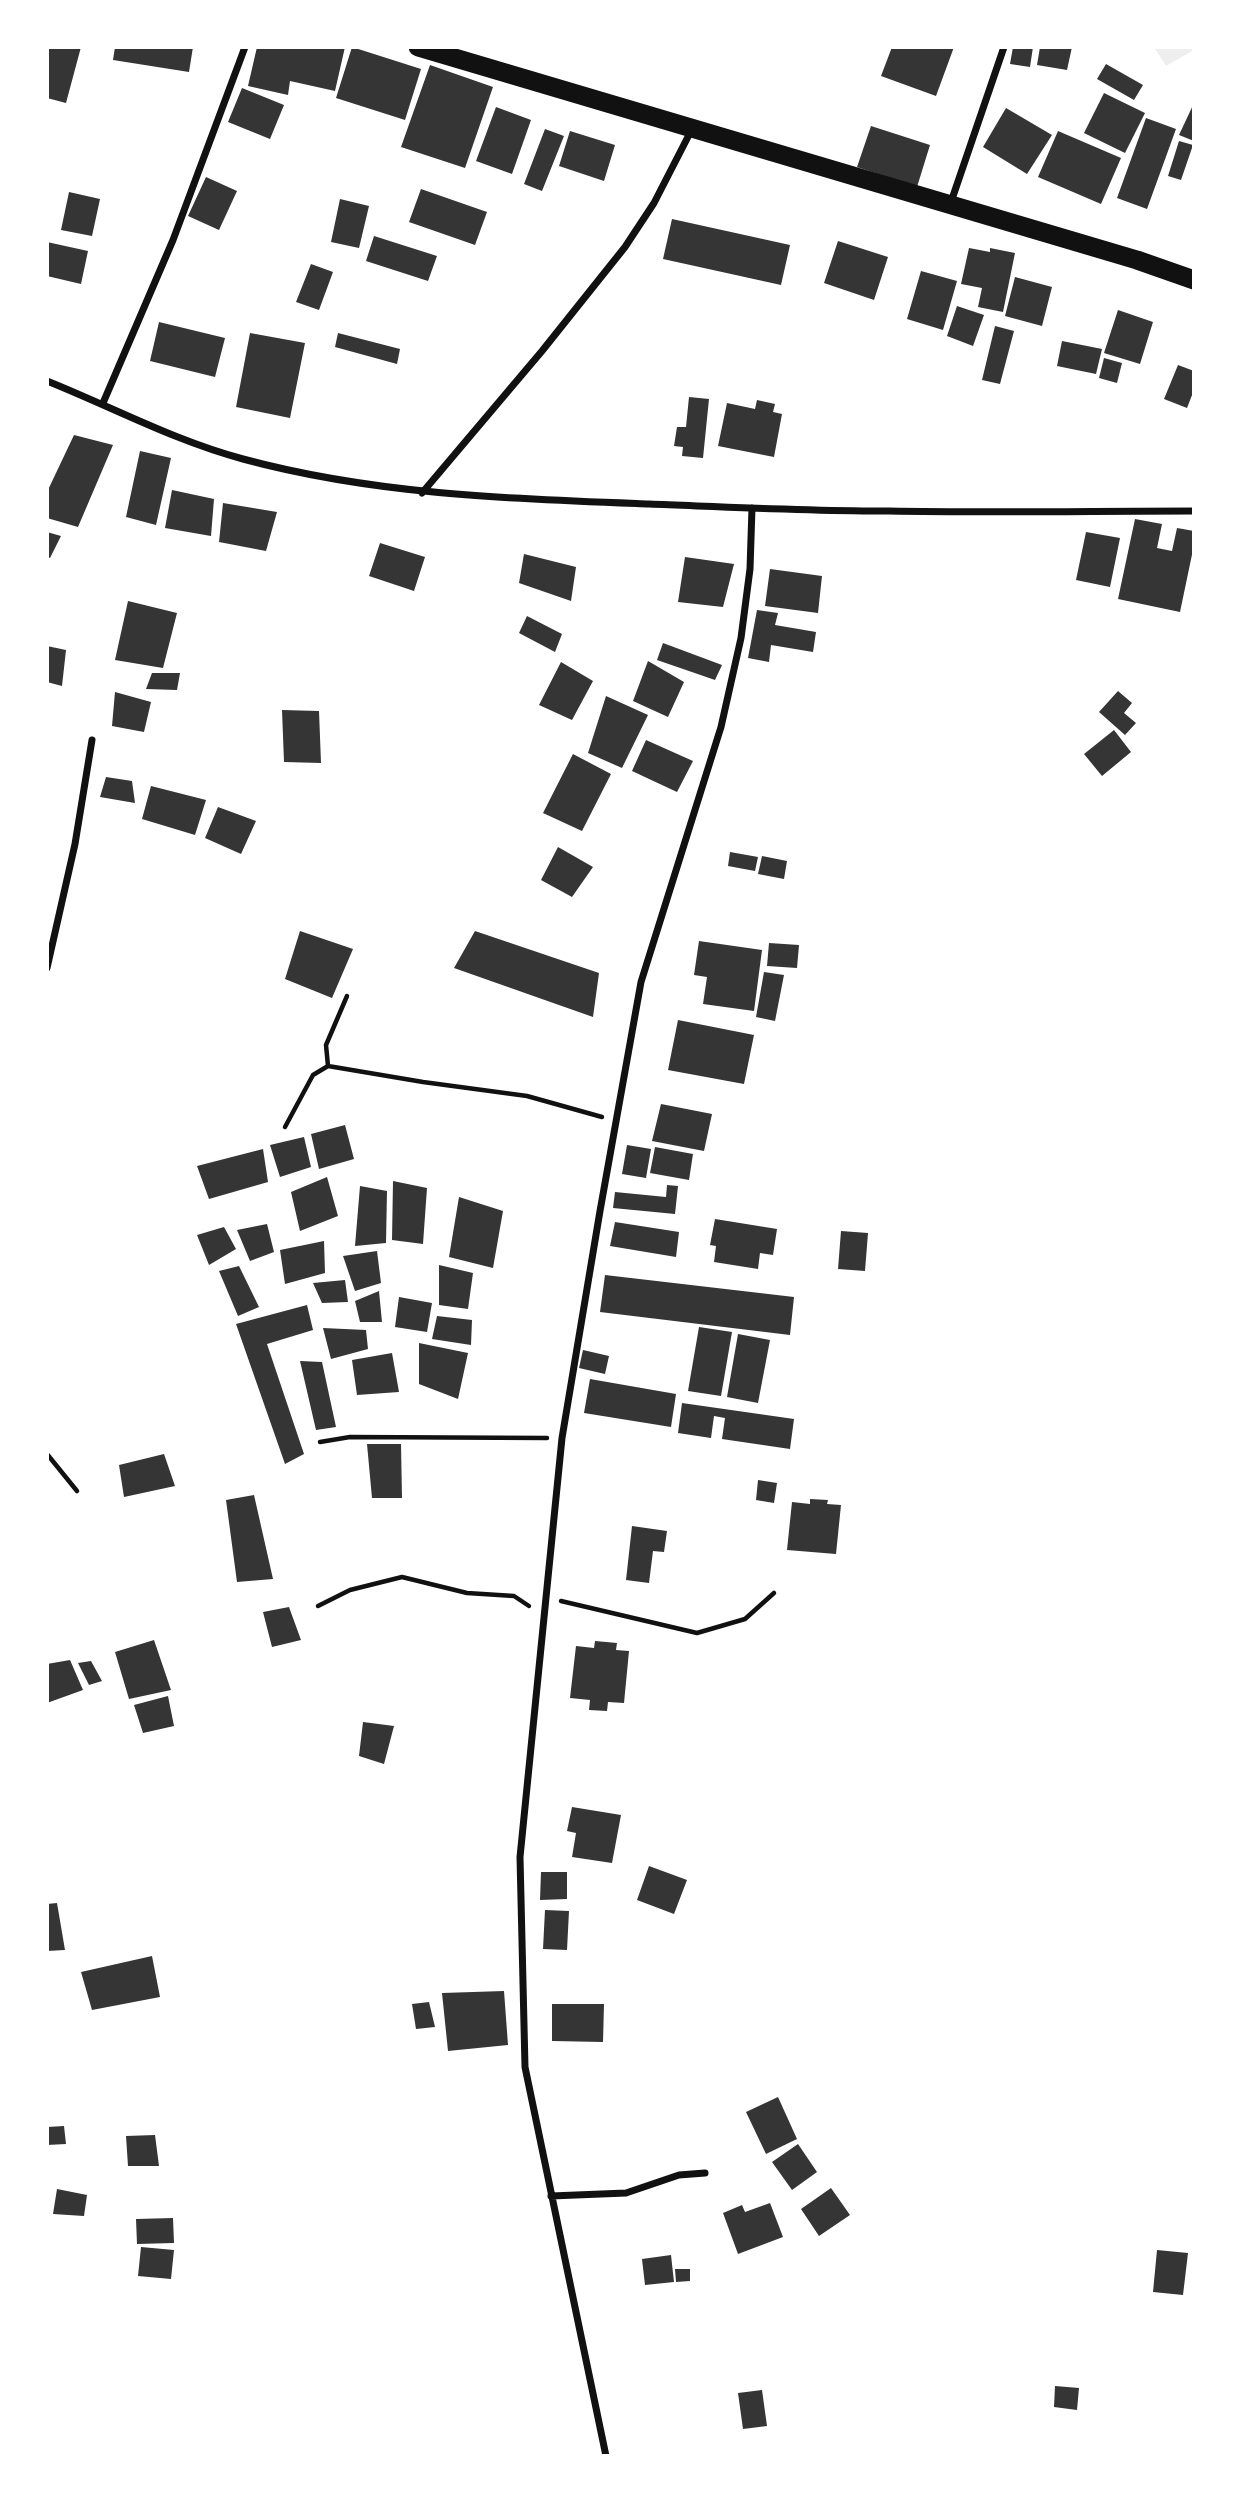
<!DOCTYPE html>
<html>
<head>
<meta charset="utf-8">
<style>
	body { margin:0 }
	#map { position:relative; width:1241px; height:2503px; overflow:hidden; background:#fff; font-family:"PT Sans",sans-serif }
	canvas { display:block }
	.frame { position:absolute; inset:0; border:49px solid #fff; pointer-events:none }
</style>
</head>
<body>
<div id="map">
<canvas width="1241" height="2503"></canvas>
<div class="frame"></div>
</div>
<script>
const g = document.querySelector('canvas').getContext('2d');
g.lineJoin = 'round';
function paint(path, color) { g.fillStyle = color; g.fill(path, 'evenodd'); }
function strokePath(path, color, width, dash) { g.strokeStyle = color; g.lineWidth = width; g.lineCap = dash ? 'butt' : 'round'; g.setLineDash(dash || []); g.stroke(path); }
const green = new Path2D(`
	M1154 47H1194V50L1166 66Z`);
const building = new Path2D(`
	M47 47H81L66 103 47 98Z
	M115 47H193L189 72 113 60Z
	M257 47H345L335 91 290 81 288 95 248 86Z
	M352 47 421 69 405 120 336 98Z
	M892 47H954L936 96 881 76Z
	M1013 47H1033L1030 67 1010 64Z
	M1040 47H1072L1067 70 1037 65Z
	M1106 64 1143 85 1134 100 1097 79Z
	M430 65 493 87 465 168 401 147Z
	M242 88 284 105 270 139 228 122Z
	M1104 93 1145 113 1125 153 1084 133Z
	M1194 103V141L1179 135Z
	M496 107 531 120 512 174 476 161Z
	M1006 108 1052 135 1027 174 983 147Z
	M1146 118 1176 129 1147 209 1117 198Z
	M871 126 930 145 917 187 857 167Z
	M545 129 564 136 542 191 524 184Z
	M570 131 615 145 604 181 559 166Z
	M1058 131 1121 158 1101 204 1038 177Z
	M1179 141 1193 145 1181 180 1168 176Z
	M206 177 237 191 219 230 188 216Z
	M421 189 487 212 475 245 409 222Z
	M69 192 100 199 92 236 61 230Z
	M340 199 369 206 359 248 331 242Z
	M672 219 790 245 781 285 663 259Z
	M374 236 437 256 428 281 366 261Z
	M838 241 888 257 874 300 824 283Z
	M47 242 88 251 81 284 47 276Z
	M969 248 990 252V248L1015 253 1003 312 978 307 982 288 961 284Z
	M311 264 333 272 319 310 296 302Z
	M921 271 957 281 943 330 907 319Z
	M1015 277 1052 287 1042 326 1005 316Z
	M957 306 984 315 973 346 947 336Z
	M1118 310 1153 322 1140 364 1104 353Z
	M159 322 225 338 215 377 150 361Z
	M995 326 1014 331 1000 384 982 380Z
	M250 333 305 343 290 418 236 407Z
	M338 333 400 349 397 364 335 347Z
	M1062 341 1102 349 1096 374 1057 366Z
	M1104 358 1122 363 1117 383 1099 378Z
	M1178 365 1194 371V390L1187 408 1164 399Z
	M689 397 709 399 703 458 682 456 683 447 674 446 677 427H686Z
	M757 400 775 404 773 412 782 414 774 457 718 446 727 403 755 409Z
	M74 435 113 445 78 527 47 518V492Z
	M140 451 171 458 156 525 126 517Z
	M172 490 214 499 211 536 165 528Z
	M223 503 277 512 266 551 219 542Z
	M1135 519 1162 524 1157 548 1172 551 1177 528 1194 531V545L1180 612 1118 599Z
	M47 532 61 536 50 558 47 557Z
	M1086 532 1120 538 1110 587 1076 580Z
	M380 543 425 557 414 591 369 576Z
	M524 554 576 567 571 601 519 583Z
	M685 557 734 564 723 607 678 602Z
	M770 569 822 576 818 613 765 606Z
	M128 601 177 613 163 668 115 660Z
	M757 610 778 613 775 625 816 632 813 652 771 645 769 662 748 658Z
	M527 616 562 634 555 652 519 633Z
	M663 643 722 665 715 680 657 660Z
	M47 646 66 650 62 686 47 682Z
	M648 661 684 682 668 717 633 701Z
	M561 662 593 681 572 720 539 705Z
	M152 673H180L177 690 146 689Z
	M1118 691 1132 703 1124 713 1136 723 1125 735 1099 712Z
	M115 692 151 702 144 732 112 726Z
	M606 696 648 715 622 768 588 753Z
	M282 710 319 711 321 763 284 762Z
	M1114 730 1131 752 1102 776 1084 754Z
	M646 740 693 761 677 792 632 771Z
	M573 754 611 774 582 831 543 813Z
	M106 777 132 781 135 803 100 797Z
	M151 786 206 800 195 835 142 819Z
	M218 807 256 821 241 854 205 838Z
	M558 847 593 867 572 897 541 880Z
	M730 852 758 857 755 871 728 866Z
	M762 856 787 861 784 879 758 874Z
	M300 931 353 949 332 998 285 979Z
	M475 931 599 973 593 1017 454 968Z
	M699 941 762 950 754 1011 703 1004 707 977 694 975Z
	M769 943 799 945 797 968 767 966Z
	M764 972 784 975 775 1021 756 1017Z
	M678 1020 754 1035 744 1084 668 1070Z
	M661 1104 712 1114 704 1151 652 1141Z
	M345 1125 354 1159 319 1169 311 1134Z
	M304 1137 311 1167 280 1177 270 1145Z
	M627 1145 651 1149 646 1178 622 1174Z
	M655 1147 693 1154 689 1180 650 1173Z
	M263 1149 268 1182 209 1199 197 1166Z
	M327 1177 338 1216 300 1231 291 1192Z
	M393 1181 427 1188 423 1244 392 1240Z
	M667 1185 678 1186 675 1214 613 1208 615 1192 666 1197Z
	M360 1186 387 1191 386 1243 355 1246Z
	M459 1197 503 1211 493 1268 449 1257Z
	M715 1219 777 1229 773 1255 760 1253 758 1269 714 1262 716 1246 710 1245Z
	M615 1222 679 1232 676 1257 610 1246Z
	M267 1224 274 1252 250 1261 237 1230Z
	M224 1227 236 1249 209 1265 197 1235Z
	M841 1231 868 1233 865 1271 838 1269Z
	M324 1241 325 1273 285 1284 280 1250Z
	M377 1251 381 1283 355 1291 343 1256Z
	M439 1265 473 1273 468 1309 439 1305Z
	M239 1266 259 1307 238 1316 219 1271Z
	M605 1275 794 1297 790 1335 600 1312Z
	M345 1280 348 1302 322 1303 313 1283Z
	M379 1291 382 1322H360L355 1301Z
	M399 1297 432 1303 427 1332 395 1327Z
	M307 1305 313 1330 267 1344 304 1454 285 1464 236 1324Z
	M437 1316 472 1320 471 1345 432 1339Z
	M699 1327 732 1332 721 1396 688 1391Z
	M323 1328 366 1330 368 1349 331 1359Z
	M738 1334 770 1340 758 1403 727 1397Z
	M419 1343 468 1353 458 1399 419 1384Z
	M583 1350 609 1356 605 1374 579 1368Z
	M392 1353 399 1392 357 1395 352 1360Z
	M300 1361 322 1362 336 1427 316 1430Z
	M590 1379 676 1394 671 1427 584 1413Z
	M682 1403 794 1419 790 1449 722 1439 725 1418 714 1416 711 1438 678 1433Z
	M367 1444H401L402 1498H372Z
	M164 1454 175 1486 124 1497 119 1465Z
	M758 1480 777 1483 774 1503 756 1500Z
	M254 1495 273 1579 237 1582 226 1500Z
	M810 1499 828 1500 827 1504 841 1505 836 1554 787 1550 792 1502 810 1504Z
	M632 1526 667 1531 664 1552 653 1551 649 1583 626 1580Z
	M289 1607 301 1640 272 1647 263 1612Z
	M154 1640 171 1690 129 1699 115 1652Z
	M595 1641 617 1643 616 1650 629 1651 624 1703 608 1702 607 1711 589 1710 590 1700 570 1698 576 1646 594 1648Z
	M70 1660 83 1690 47 1703V1664Z
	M91 1661 102 1681 89 1685 78 1663Z
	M168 1696 174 1726 143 1733 134 1705Z
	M363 1722 394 1726 384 1764 359 1756Z
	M572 1807 621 1815 612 1863 572 1857 576 1833 567 1831Z
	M649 1866 687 1880 674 1914 637 1900Z
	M541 1872H567V1899L540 1900Z
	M57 1903 65 1950 47 1951V1904Z
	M545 1910 569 1911 567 1950 543 1949Z
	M152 1956 160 1997 92 2010 81 1972Z
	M504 1991 508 2045 448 2051 442 1993Z
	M429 2002 435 2027 416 2029 412 2004Z
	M552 2004H604L603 2042 552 2041Z
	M778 2097 797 2139 766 2154 746 2112Z
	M64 2126 66 2144 47 2145V2127Z
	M155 2135 159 2166H128L126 2136Z
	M798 2144 817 2172 792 2190 772 2162Z
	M831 2188 850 2215 819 2236 801 2209Z
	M57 2189 87 2195 84 2216 53 2214Z
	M770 2203 783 2237 738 2254 723 2213 742 2205 745 2212Z
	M173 2218 174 2243 137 2244 136 2219Z
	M141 2247 174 2250 171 2279 138 2276Z
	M1157 2250 1188 2253 1183 2295 1153 2292Z
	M671 2255 674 2282 645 2285 642 2259Z
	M675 2269H690V2281L676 2282Z
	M1055 2386 1079 2388 1077 2410 1054 2407Z
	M762 2390 767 2426 743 2429 738 2393Z`);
const path = new Path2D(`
	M328 1066 326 1045 347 996
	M285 1127 313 1075 328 1066 423 1082 527 1096 602 1117
	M320 1442 350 1437 547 1438
	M47 1454 77 1491
	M561 1601 697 1633 745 1619 774 1593
	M318 1606 350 1590 402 1577 467 1593 514 1596 529 1606`);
const minor = new Path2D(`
	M951 202 1004 47
	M47 381C112 407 175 441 243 459 376 495 513 499 649 504 729 507 809 511 889 511 991 513 1092 511 1194 511
	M103 403 173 240 245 47
	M422 493 542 351 625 247 654 203 692 129
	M47 968 75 844 92 740
	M551 2196 626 2193 679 2175 705 2173
	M606 2456 525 2067 520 1857 562 1438 600 1211 641 982 721 727 741 638 750 569 752 508`);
const trunk = new Path2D(`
	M418 47 1137 260 1194 280`);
paint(green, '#eee');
paint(building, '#353535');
strokePath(path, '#111', 4.5);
strokePath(minor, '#111', 7);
strokePath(trunk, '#111', 19);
</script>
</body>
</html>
